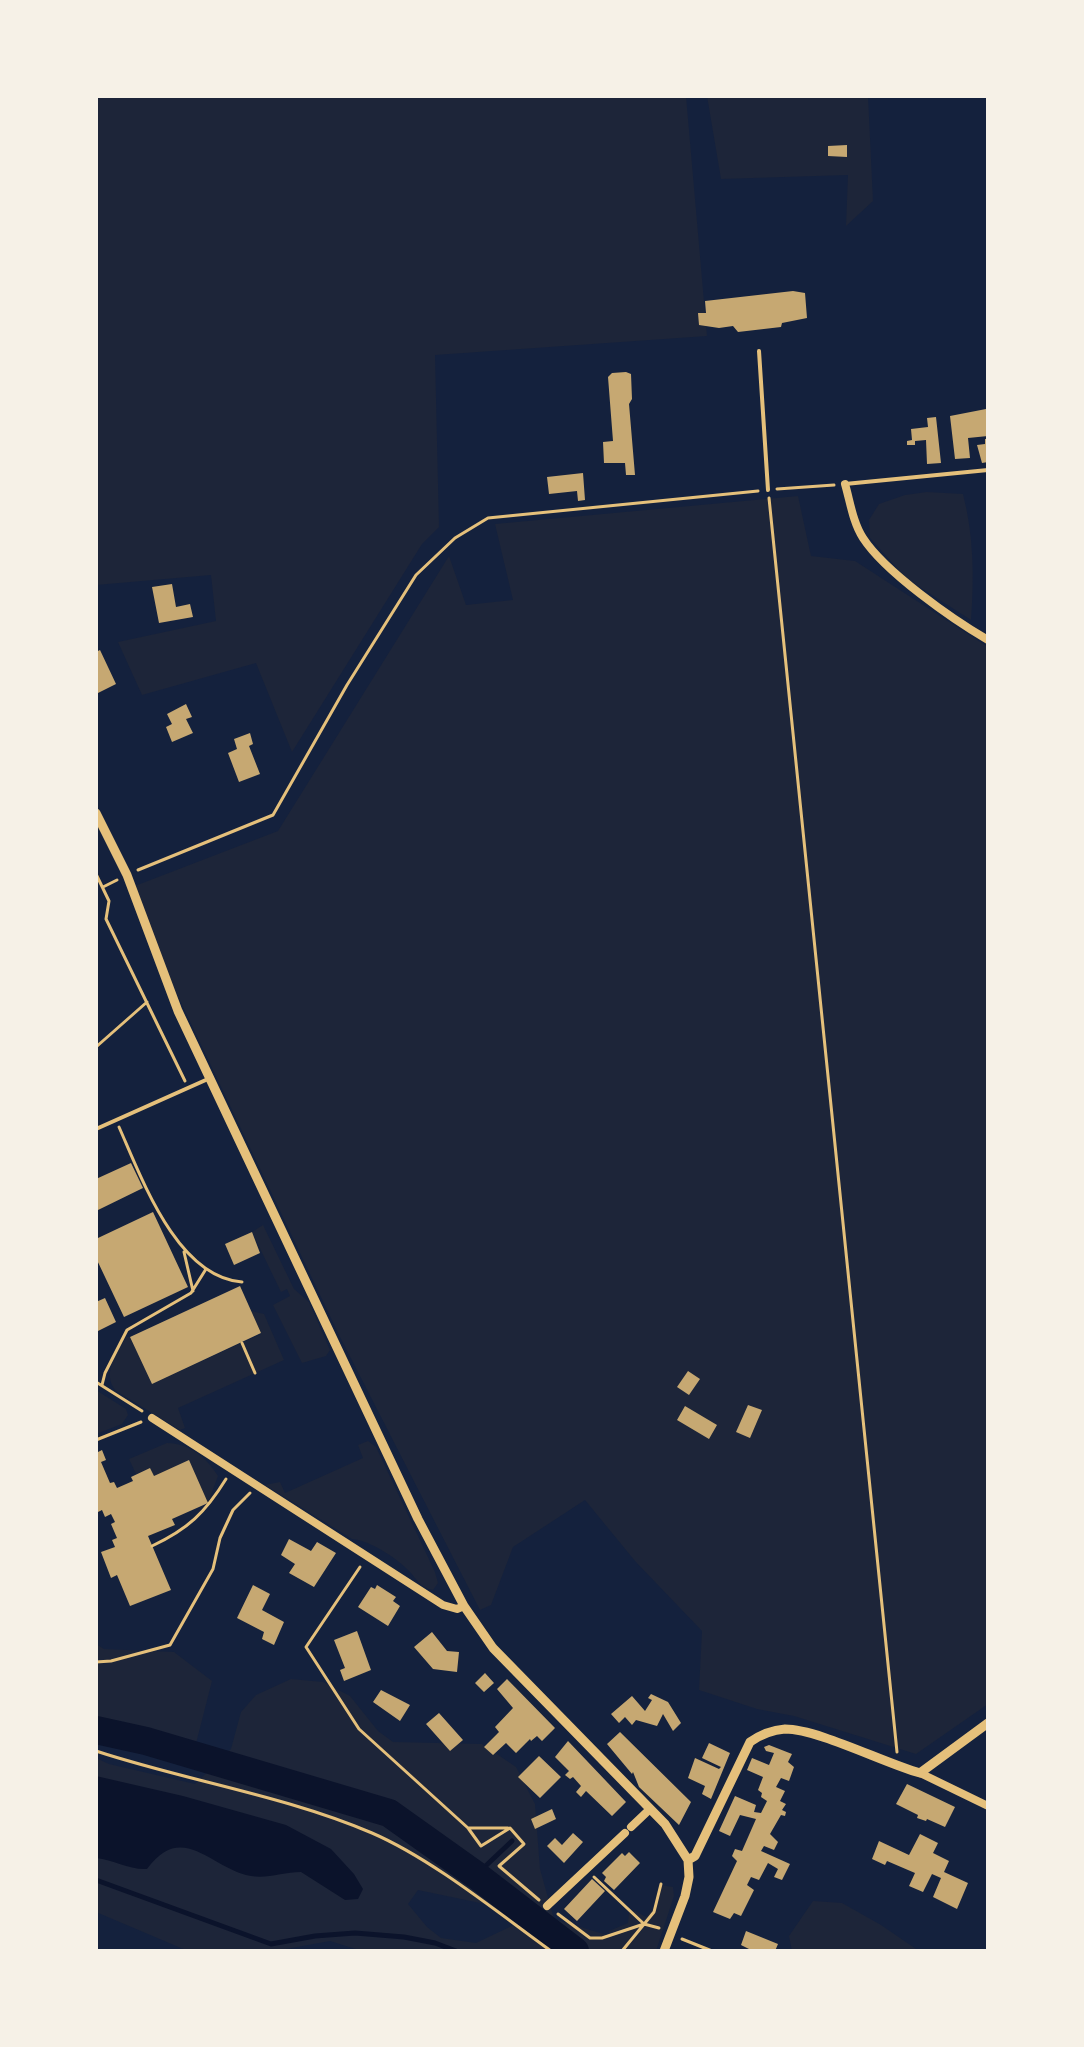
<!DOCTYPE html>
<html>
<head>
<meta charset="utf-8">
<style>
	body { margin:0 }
	#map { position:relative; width:1084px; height:2047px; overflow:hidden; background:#14213d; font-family:"Public Sans",sans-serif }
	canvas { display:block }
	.frame { position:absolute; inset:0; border:98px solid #f6f1e7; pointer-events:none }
</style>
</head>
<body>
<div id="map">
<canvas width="1084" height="2047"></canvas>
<div class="frame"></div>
</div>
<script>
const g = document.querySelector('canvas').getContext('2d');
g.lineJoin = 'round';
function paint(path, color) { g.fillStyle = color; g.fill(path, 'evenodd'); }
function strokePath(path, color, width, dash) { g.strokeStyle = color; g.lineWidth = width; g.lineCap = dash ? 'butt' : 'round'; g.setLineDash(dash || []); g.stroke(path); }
const green = new Path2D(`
	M96 96H686L707 336 435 355 439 527 422 544 292 752 256 663 142 695 118 642 216 621 211 575 96 585Z
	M707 96H868L873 201 846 226 848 175 721 179Z
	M927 492 963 494C974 537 974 577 971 620L907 579 870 538 869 520 879 504 905 495Z
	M798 496 811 556 855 561 988 647V1704L916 1754 794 1716 757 1709 699 1690 702 1631 635 1561 585 1500 513 1547 491 1605 480 1610 340 1337 127 889 278 831 449 556 466 605 513 600 495 524Z
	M263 1225 294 1289 309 1302 330 1350 326 1356 302 1363 273 1305 290 1296 287 1289 281 1292 252 1232Z
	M251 1311 264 1314 284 1360 178 1408 185 1428 180 1430 116 1391C101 1373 117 1355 126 1337H130L152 1384 261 1334Z
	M96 1390 126 1409 128 1415 122 1424 96 1434Z
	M368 1441 376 1447 435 1572 438 1583 433 1590C420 1588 417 1579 408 1570 395 1557 371 1541 352 1539L265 1485 280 1482 285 1493 363 1458 358 1445Z
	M167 1443C189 1443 207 1458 218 1476L208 1503 154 1476 150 1468 136 1474 129 1459Z
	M96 1644 104 1649 174 1652 212 1681 190 1767 96 1730Z
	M291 1679 323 1682 350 1696 378 1731 393 1742 482 1744 516 1767 535 1804 540 1869 554 1919 610 1936 609 1931 628 1923 629 1913 635 1911 646 1917 659 1901 661 1885 673 1887 674 1896 656 1951H362L330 1941 275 1951H188L96 1912V1758L109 1764 195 1784 231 1749 241 1712 256 1695ZM418 1890 504 1908 520 1922 476 1943 441 1938 427 1927 408 1904Z
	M813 1901 842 1903 881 1925 919 1951H792L789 1936Z`);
const water = new Path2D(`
	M96 1776 183 1796 286 1825 331 1849 354 1874 363 1889 358 1899 345 1900 301 1872C284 1872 267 1879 251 1876 211 1869 183 1820 147 1869 129 1870 114 1860 96 1858Z`);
const stream = new Path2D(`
	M476 1875 512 1841
	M96 1880 271 1944 315 1936 355 1933 404 1937 435 1943 456 1951`);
const river = new Path2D(`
	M96 1730 146 1741 389 1813 476 1875 575 1951`);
const building = new Path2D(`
	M847 145V157L828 156V146Z
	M793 291 805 293 807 318 782 323 781 327 738 332 733 326 719 328 699 325 698 313H706L705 301Z
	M626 372 631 374 632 399 629 404 635 475H626L625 463H604L603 442 613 441 608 377 612 373Z
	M986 409 988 412V436L968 438 970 458 955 459 950 416Z
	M936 417 941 463 927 464 926 440 915 441V445H907V441L912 440 911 429 928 427 927 418Z
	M985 439H988V462L982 463 977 445 985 444Z
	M583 473 585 500 578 501 577 491 549 494 547 477Z
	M172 584 176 607 190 604 193 617 159 623 152 587Z
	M100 650 116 684 96 694V652Z
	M186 704 192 717 186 719 193 733 172 742 166 727 172 724 167 714Z
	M250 733 253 744 249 746 260 774 239 782 228 753 237 749 234 739Z
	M131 1163 143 1188 96 1211V1179Z
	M153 1212 188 1287 124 1317 96 1258V1233L98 1238Z
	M252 1232 260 1253 234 1265 225 1244Z
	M240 1286 261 1333 152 1384 130 1337Z
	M105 1298 116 1322 96 1332V1302Z
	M688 1371 700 1379 689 1395 677 1387Z
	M748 1405 762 1410 750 1438 736 1432Z
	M685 1406 717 1425 709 1439 677 1420Z
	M102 1450 106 1460 101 1462 110 1483 114 1482 117 1488 133 1481 131 1477 150 1468 154 1476 189 1460 208 1503 172 1519 175 1525 148 1536 171 1590 130 1606 117 1575 111 1578 101 1552 115 1547 112 1540 117 1538 111 1524 115 1522 111 1514 105 1517 102 1510 96 1513V1453Z
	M289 1539 311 1551 317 1542 336 1553 314 1587 289 1573 295 1564 281 1555Z
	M253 1585 270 1594 262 1610 284 1622 274 1645 262 1639 264 1632 237 1618Z
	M377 1585 396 1597 393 1601 400 1606 388 1626 358 1607 371 1587 375 1589Z
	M357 1631 371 1670 344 1681 340 1670 345 1668 334 1640Z
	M432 1632 447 1651 459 1652 457 1672 433 1669 414 1647Z
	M485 1673 494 1683 484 1692 475 1683Z
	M507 1679 555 1728 542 1741 537 1736 531 1741 530 1739 516 1753 506 1743 493 1755 484 1747 499 1732 495 1727 513 1708 497 1689Z
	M381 1690 410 1705 400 1721 373 1702Z
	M651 1694 668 1702 681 1723 673 1731 663 1714 657 1726 636 1720 632 1725 625 1717 619 1723 611 1714 632 1696 645 1711 652 1700 648 1698Z
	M439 1713 463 1740 450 1751 426 1724Z
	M620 1732 691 1802 679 1825 639 1787 633 1772 632 1774 607 1744Z
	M568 1741 626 1802 612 1816 586 1791 581 1797 576 1792 581 1786 573 1777 570 1779 565 1775 569 1771 555 1757Z
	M709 1743 730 1753 711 1799 702 1794 705 1786 688 1778 695 1758 719 1769 721 1767 702 1758Z
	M769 1745 792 1754 788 1762 794 1767 789 1781 781 1778 776 1787 785 1791 780 1801 786 1804 782 1810 786 1812 785 1816 781 1815 770 1834 778 1842 774 1850 764 1846 761 1851 790 1864 782 1880 774 1877 778 1869 768 1863 759 1880 751 1877 747 1885 754 1890 741 1916 734 1913 730 1919 713 1912 737 1861 732 1856 735 1849 742 1851 756 1819 740 1815 730 1836 719 1831 735 1796 756 1805 754 1812 761 1813 767 1801 761 1797 762 1793 758 1790 763 1777 747 1770 752 1758 769 1765 774 1753 766 1751 764 1747Z
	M539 1756 561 1777 540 1798 518 1777Z
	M907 1784 955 1807 945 1827 927 1819 926 1821 917 1818 918 1815 896 1804Z
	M552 1809 556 1819 535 1829 531 1819Z
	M573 1833 583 1842 564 1863 547 1846 555 1838 562 1845Z
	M920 1834 938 1843 933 1853 949 1861 944 1872 968 1883 957 1909 933 1897 941 1878 932 1874 923 1892 909 1886 915 1873 887 1861 885 1865 872 1859 879 1841 909 1855Z
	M629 1852 640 1863 614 1890 604 1881 606 1877 602 1873 622 1853 625 1856Z
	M592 1879 605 1891 577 1921 564 1909Z
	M746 1931 778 1944 775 1951H753L741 1945Z`);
const path = new Path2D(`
	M777 489 834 485
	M769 498 897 1752
	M138 870 273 815 347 685 416 575 455 538 488 518 758 491
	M96 874 109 901 106 919 185 1081
	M103 887 117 880
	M96 1047 147 1002
	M119 1127C142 1179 177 1277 242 1282
	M184 1252 193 1291
	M242 1343 255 1373
	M96 1382 142 1411
	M102 1385 105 1373 127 1330 191 1293 206 1269
	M96 1440 141 1422
	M152 1546C188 1529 205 1513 226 1479
	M360 1567 306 1647 359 1729 468 1828 481 1846 510 1828 524 1844 499 1866 539 1900
	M96 1662 111 1661 170 1645 213 1569 220 1538 233 1510 250 1493
	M96 1751C187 1781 283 1795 372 1833 432 1859 497 1912 551 1951
	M468 1828H508
	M594 1877 644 1924 659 1928
	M558 1914 590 1938H602L644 1924
	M682 1939 712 1951
	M622 1951 654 1912 661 1884`);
const service = new Path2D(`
	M759 351 768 490
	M845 484 988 470
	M96 1129 208 1079`);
const minor = new Path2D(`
	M845 484C850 501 853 523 863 538 885 572 952 619 988 640
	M152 1418 443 1605 457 1609 464 1606
	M920 1773 988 1806
	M631 1827 650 1809
	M547 1906 625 1833`);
const tertiary = new Path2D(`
	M96 813 127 875 178 1011 418 1519 464 1606 493 1648 665 1824 688 1860 689 1877 685 1896 664 1951
	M688 1860 695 1856 750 1742C760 1735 772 1730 785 1729 818 1729 884 1763 920 1773L988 1723`);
paint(green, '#1d2539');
paint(water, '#0b132b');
strokePath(stream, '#0b132b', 5);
strokePath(river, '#0b132b', 28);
paint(building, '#c6a872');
strokePath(path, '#e5c07b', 3);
strokePath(service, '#e5c07b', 4);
strokePath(minor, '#e5c07b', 8);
strokePath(tertiary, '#e5c07b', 9);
</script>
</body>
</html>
